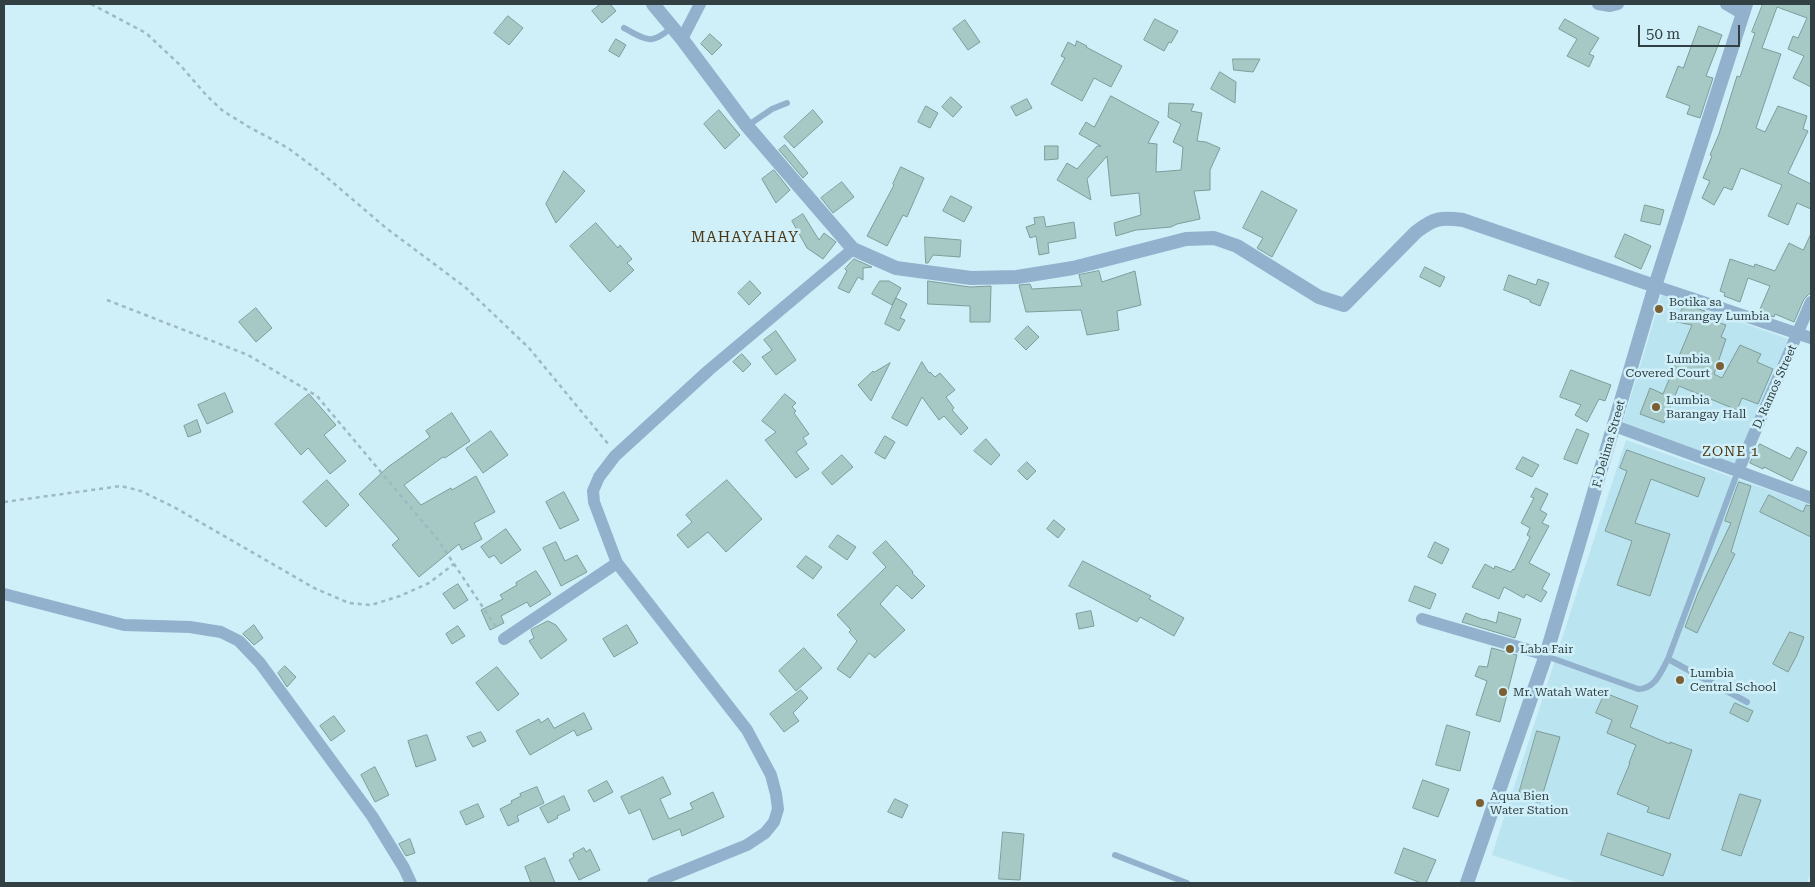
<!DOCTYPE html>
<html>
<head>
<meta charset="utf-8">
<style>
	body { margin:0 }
	#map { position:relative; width:1815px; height:887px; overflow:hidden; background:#cfeff9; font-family:"Roboto Serif",serif }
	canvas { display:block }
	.frame { position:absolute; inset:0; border:5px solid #323f43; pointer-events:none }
	.scale { position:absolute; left:1638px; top:25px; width:102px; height:22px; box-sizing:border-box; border:2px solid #323f43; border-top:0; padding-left:6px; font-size:15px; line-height:18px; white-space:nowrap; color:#323f43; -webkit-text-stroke:4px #cfeff9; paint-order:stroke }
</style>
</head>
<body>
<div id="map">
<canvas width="1815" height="887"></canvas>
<div class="frame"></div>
<div class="scale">50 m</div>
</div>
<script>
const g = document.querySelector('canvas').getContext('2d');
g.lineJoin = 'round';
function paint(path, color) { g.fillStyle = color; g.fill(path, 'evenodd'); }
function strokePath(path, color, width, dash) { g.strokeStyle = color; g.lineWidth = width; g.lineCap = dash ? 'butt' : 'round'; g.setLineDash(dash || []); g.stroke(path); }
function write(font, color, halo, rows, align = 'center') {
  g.font = font + ' "Roboto Serif",serif'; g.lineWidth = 5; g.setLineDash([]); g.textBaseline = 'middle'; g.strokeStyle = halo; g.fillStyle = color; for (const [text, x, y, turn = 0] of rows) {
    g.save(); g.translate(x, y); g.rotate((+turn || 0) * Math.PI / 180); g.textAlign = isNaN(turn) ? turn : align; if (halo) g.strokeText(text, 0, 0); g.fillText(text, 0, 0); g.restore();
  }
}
const built = new Path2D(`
	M1662 294 1788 339 1735 464 1623 422Z
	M1626 440 1811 505V872L1807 883H1578L1492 855Z`);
const building = new Path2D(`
	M601 4H610L616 11 602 23 592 11Z
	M1763 4H1811V87L1793 78 1804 56 1788 49 1793 36 1798 38 1807 18 1777 7 1762 48 1781 54 1756 128 1765 132 1778 106 1807 116 1803 129 1808 131 1788 173 1811 184V209L1797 203 1788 225 1768 216 1782 185 1741 168 1732 190 1724 187 1714 205 1702 198 1710 181 1703 178 1712 156 1710 155 1719 134 1737 76 1740 77 1755 33 1752 32Z
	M508 16 523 28 509 45 494 33Z
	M1155 19 1178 31 1171 43 1169 42 1164 51 1144 40Z
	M1565 19 1599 38 1589 54 1594 56 1589 67 1567 56 1577 39 1559 29Z
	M965 20 980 42 968 50 953 29Z
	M1699 26 1722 35 1706 76 1713 78 1700 118 1687 114 1690 106 1666 97 1678 66 1683 68Z
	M710 34 722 45 712 55 701 44Z
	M616 39 626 45 619 57 609 51Z
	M1077 41 1087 46 1086 47 1122 66 1111 87 1094 78 1082 101 1051 84 1065 58 1061 56 1068 42 1075 46Z
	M1233 59H1260L1253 72 1234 70Z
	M1220 72 1236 82 1235 103 1211 89Z
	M1111 96 1159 122 1148 143 1157 144 1156 172 1181 170 1183 147 1173 142 1181 124 1168 117 1169 103 1194 104 1191 111 1202 113 1197 141 1206 142 1220 148 1210 170V190L1194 191 1200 219 1177 224 1171 227 1136 230 1116 236 1114 223 1141 215 1139 193 1111 196 1107 156 1087 179 1091 200 1057 180 1067 163 1077 169 1097 146H1101L1079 134 1086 122 1094 127Z
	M951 97 962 107 953 117 942 107Z
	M1027 99 1032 108 1016 116 1011 107Z
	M926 106 938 113 930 128 918 122Z
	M719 110 740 135 725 149 704 124Z
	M813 110 823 122 794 148 784 137Z
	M785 145 808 173 803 178 779 150Z
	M1045 146H1058V159L1045 160Z
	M901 167 924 178 907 217 903 215 887 246 867 236 894 185 893 184Z
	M774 170 790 190 776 203 762 179Z
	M564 171 585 191 556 223 546 204Z
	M842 182 854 197 833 213 821 198Z
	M1262 191 1297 210 1272 257 1257 248 1263 238 1243 228Z
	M951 196 972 207 964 222 943 211Z
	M1645 205 1664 210 1660 225 1641 221Z
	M803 214 819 240 824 233 836 242 823 259 807 248 792 221Z
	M1044 217 1046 227 1074 222 1076 238 1048 243 1049 253 1039 255 1036 236 1030 238 1026 227 1035 224 1034 218Z
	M596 223 618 248 620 245 632 259 627 263 634 270 610 292 570 246Z
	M1625 234 1651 246 1641 269 1615 257Z
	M1811 234V292L1804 299 1794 322 1775 314 1774 317 1764 314V312L1760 309 1770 286 1748 278 1740 302 1724 296 1725 293 1720 291 1730 259 1754 267 1755 264 1775 271 1789 243 1803 250Z
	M925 237 961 240 960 257 933 255 928 263H926Z
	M854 259 872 267 863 268V280L858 277 849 293 838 288 847 271 845 269Z
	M1425 267 1445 277 1440 287 1420 277Z
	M1099 271 1102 282 1135 271 1141 305 1117 311 1119 330 1087 335 1081 310 1026 312 1019 285 1030 284 1032 289 1082 286 1079 275Z
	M1509 275 1536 285 1538 279 1549 283 1540 306 1530 302V300L1504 290Z
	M750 281 761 293 749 305 738 293Z
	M880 281H889L901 288 892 305 872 294Z
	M928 281 970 287 991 286 990 322H970V306L928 304Z
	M896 298 907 304 900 318 905 320 899 331 885 324Z
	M1684 304 1705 311 1703 317 1726 325 1721 337 1726 339 1714 374 1722 378 1740 345 1761 354 1757 362 1773 369 1758 404 1742 398 1737 410 1679 386 1664 423 1640 414 1650 388 1663 394 1692 325 1677 322Z
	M256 308 272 328 256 342 239 322Z
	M1028 326 1039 337 1026 350 1015 339Z
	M776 331 796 360 776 375 762 357 772 350 764 340Z
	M742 354 751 364 743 372 733 362Z
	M922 362 929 373 930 372 935 377 940 373 955 390 946 397 954 408 952 410 968 428 961 435 944 416 939 420 922 397 907 426 892 418Z
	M890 363 871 401 858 385 873 371 874 372Z
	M1571 370 1611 385 1605 401 1599 399 1587 422 1575 415 1581 405 1560 397Z
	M225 393 233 412 207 424 198 405Z
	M309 394 336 425 324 435 346 461 330 474 308 448 301 455 275 424Z
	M785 394 796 403 792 407 796 411 794 413 809 434 803 438 807 444 796 452 809 469 796 478 765 440 776 432 762 421Z
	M452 413 470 441 445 458 443 457 404 485 421 505 451 488 452 490 476 476 495 512 474 523 482 539 462 550 459 544 419 577 392 545 399 539 359 494 388 467 430 437 426 431Z
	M197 420 201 432 188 437 184 426Z
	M1577 429 1589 434 1577 464 1564 459Z
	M491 431 508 455 483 473 466 449Z
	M885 436 895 442 885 459 875 453Z
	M986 439 1000 455 991 465 974 451Z
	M1760 444 1790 459 1797 447 1807 452 1792 481 1764 467 1763 469 1750 463Z
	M1627 450 1705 478 1698 497 1651 479 1635 523 1670 534 1650 596 1617 585 1632 541 1605 531 1627 471 1620 468Z
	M842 455 853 467 832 485 822 473Z
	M1523 457 1539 465 1532 477 1516 469Z
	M1027 462 1036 471 1027 480 1018 471Z
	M327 480 349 505 326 527 303 502Z
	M727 480 762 519 726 552 708 532 688 548 677 535 692 522 686 515Z
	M1739 482 1751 486 1731 552 1735 554 1697 633 1685 627 1698 593 1731 523 1725 521Z
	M1536 488 1548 494 1540 510 1547 514 1542 523 1549 526 1529 563 1550 574 1542 589 1547 592 1541 602 1526 594 1524 598 1504 587 1499 599 1472 587 1485 564 1494 569 1495 566 1511 572 1513 569 1514 570 1530 537 1527 535 1530 528 1521 523 1534 498 1531 497Z
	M564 492 579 520 560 529 546 502Z
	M1769 495 1803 512 1806 505 1811 506V537L1760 512Z
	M1054 520 1065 529 1058 538 1047 529Z
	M506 529 521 550 501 564 494 555 489 558 481 547Z
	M838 535 856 547 847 560 829 547Z
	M886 541 913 572 912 573 925 586 912 599 897 585 880 604 905 630 875 658 869 653 850 678 837 669 857 641 849 632 851 630 837 615 886 567 873 553Z
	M556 542 565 561 577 555 587 572 561 586 543 548Z
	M1435 542 1449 549 1442 564 1428 557Z
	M806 556 822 567 813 579 797 567Z
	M1083 561 1151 596 1149 599 1184 618 1174 636 1140 617 1137 622 1069 586Z
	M536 571 551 594 530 607 527 602 501 616 504 623 490 630 481 610 503 599 500 595 517 585 516 583Z
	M458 584 468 600 454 609 443 594Z
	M1415 586 1436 594 1430 609 1409 601Z
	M1091 611 1094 626 1079 629 1076 614Z
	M1499 612 1521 619 1515 638 1462 622 1466 613 1484 620V619L1496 623Z
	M548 621 556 625 567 640 541 659 529 641 534 638 531 630Z
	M254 625 263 638 254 645 243 634Z
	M627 625 638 643 614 657 603 639Z
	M458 626 465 636 452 644 446 634Z
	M1790 632 1804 637 1797 655 1788 672 1773 664Z
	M804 648 822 668 796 691 779 671Z
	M1492 648 1517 655 1500 722 1476 715 1487 681 1475 676 1479 666 1487 667Z
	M285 666 296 677 287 687 278 673Z
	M497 667 519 694 498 711 476 683Z
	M801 690 808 698 793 713 799 721 784 732 770 714Z
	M1605 693 1638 706 1630 727 1670 744V742L1692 750 1669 819 1647 812 1649 807 1617 794 1630 763H1629L1636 745 1607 733 1612 720 1596 713Z
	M1735 703 1753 711 1748 722 1730 713Z
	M584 713 592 729 577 736 574 730 530 755 516 731 539 719 541 723 548 718 554 728Z
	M334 716 345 731 331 741 320 726Z
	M1447 725 1470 732 1460 771 1436 765Z
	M1537 731 1560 737 1540 803 1518 797Z
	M481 732 486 741 473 747 467 737Z
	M427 735 436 760 416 767 408 741Z
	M375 767 389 795 375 802 361 775Z
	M663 777 671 794 660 799 669 819 693 809 690 803 713 792 724 817 682 836 680 829 653 840 640 809 629 814 621 797Z
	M1423 780 1449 789 1438 817 1413 808Z
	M607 781 613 792 594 802 588 791Z
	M537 787 544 803 517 816 519 821 508 826 500 809 512 803 511 801 521 796 520 794Z
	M1740 794 1761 800 1741 856 1722 850Z
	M564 796 570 810 557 816 558 818 548 823 540 808Z
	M895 799 908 805 902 818 888 812Z
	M478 804 484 817 466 825 460 812Z
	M1003 832 1024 834 1020 880 999 879Z
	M1608 833 1671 854 1663 876 1601 855Z
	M410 839 415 853 406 856 399 844Z
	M584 848 586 852 590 849 600 870 579 880 569 860 574 857 573 854Z
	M1404 848 1436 860 1426 883H1421L1395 873Z
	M545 858 555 883H531L525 867Z`);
const path = new Path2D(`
	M91 4 146 33 181 66 207 96 223 111 249 127 288 148 324 175 386 228 465 287 529 348 609 445
	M107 300 248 355 317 396 438 540 498 630
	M4 502 121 486 141 491 174 507 314 588 349 603 371 605 400 596 429 583 454 564`);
const service = new Path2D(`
	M624 28C647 40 651 46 672 27
	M747 126 772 109 787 103
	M1546 656 1638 689C1655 689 1661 672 1668 659L1738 471
	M1668 659 1747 702
	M1115 855 1187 883`);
const minor = new Path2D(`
	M1598 4 1610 6 1618 4
	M1726 4 1743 14
	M682 39 700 4
	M1655 286 1811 338
	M1615 426 1811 498
	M1738 471 1811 302
	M4 594 124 625 190 627 221 632 239 641 260 663 372 816 404 868 411 883
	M1422 619 1546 655
	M504 639 617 563
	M653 883 747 845 765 833 774 822 778 809 776 794 771 775 747 730 617 563 594 502 593 491 599 477 615 456 709 370 853 249`);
const tertiary = new Path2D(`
	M653 4 682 39 747 126 853 249 896 268 971 278 1017 277 1073 268 1186 239 1214 238 1237 246 1319 297 1344 305 1416 232C1434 218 1441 217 1463 220L1655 286
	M1467 883 1546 655 1655 286 1746 4`);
const markers = [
	[1659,309,5,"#7c5f33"],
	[1720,366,5,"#7c5f33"],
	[1656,407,5,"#7c5f33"],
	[1510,649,5,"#7c5f33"],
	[1680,680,5,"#7c5f33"],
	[1503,692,5,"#7c5f33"],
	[1480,803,5,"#7c5f33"]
];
const poiNames = [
	["Botika sa",1669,302],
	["Barangay Lumbia",1669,316],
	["Lumbia",1710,359,"right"],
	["Covered Court",1710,373,"right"],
	["Lumbia",1666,400],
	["Barangay Hall",1666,414],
	["Laba Fair",1520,649],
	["Lumbia",1690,673],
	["Central School",1690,687],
	["Mr. Watah Water",1513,692],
	["Aqua Bien",1490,796],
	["Water Station",1490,810]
];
const streetNames = [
	["D. Ramos Street",1775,387,-66],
	["F. Delima Street",1609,444,-74]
];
const neighbourhoodNames = [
	["ZONE 1",1731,452]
];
const quarterNames = [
	["MAHAYAHAY",745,238]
];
paint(built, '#bbe4f1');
paint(building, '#a7c9c6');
strokePath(building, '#7d9d9a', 1);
strokePath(path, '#9eb9c1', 2.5, [4, 4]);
strokePath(service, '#92b1cd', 6);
strokePath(minor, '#92b1cd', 12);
strokePath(tertiary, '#92b1cd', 14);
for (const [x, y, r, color] of markers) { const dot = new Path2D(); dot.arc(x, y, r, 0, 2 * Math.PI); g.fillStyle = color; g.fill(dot); strokePath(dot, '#cfeff9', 2); }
write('12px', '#323f43', '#cfeff9', poiNames, 'left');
write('12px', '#323f43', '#cfeff9', streetNames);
g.letterSpacing = '1px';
write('14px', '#4c3612', '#cfeff9', neighbourhoodNames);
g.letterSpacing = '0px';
g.letterSpacing = '1px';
write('15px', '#4c3612', '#cfeff9', quarterNames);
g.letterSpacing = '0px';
</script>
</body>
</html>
